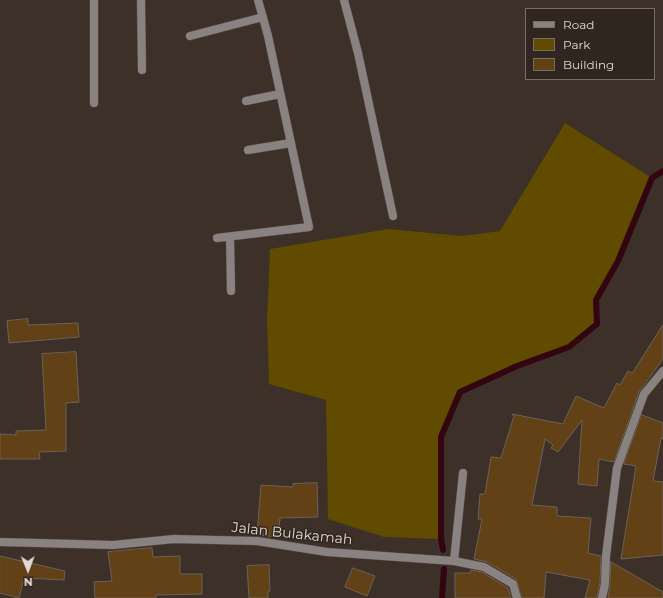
<!DOCTYPE html>
<html>
<head>
<meta charset="utf-8">
<style>
	body { margin:0 }
	#map { position:relative; width:663px; height:598px; overflow:hidden; background:#3c3029; font-family:Montserrat,sans-serif }
	canvas { display:block }
	.legend { position:absolute; left:525px; top:8px; width:130px; height:72px; box-sizing:border-box; background:#31261f; border:1px solid #776d67; margin:0; padding:5px 7px; list-style:none; font-size:12px; color:#e0d8d4 }
	.legend li { display:flex; align-items:center; gap:8px; height:20px }
	.legend b { width:20px; border:1px solid #776d67 }
	.north { position:absolute; left:8px; top:550px; width:40px; height:40px; -webkit-text-stroke:3px #31261f; paint-order:stroke; rotate:179deg; font-size:11px; font-weight:700; line-height:16px; text-align:center; color:#e0d8d4 }
	.north::after { content:''; display:block; margin:auto; width:14px; height:18px; background:#e0d8d4; clip-path:polygon(50% 0,100% 100%,50% 72%,0 100%) }
</style>
</head>
<body>
<div id="map">
<canvas width="663" height="598"></canvas>
<ul class="legend">
<li><b style="height:5px;background:#898280"></b>Road</li>
<li><b style="height:11px;background:#604b00"></b>Park</li>
<li><b style="height:11px;background:#624116"></b>Building</li>
</ul>
<div class="north">N</div>
</div>
<script>
const g = document.querySelector('canvas').getContext('2d');
g.lineJoin = 'round';
function paint(path, color) { g.fillStyle = color; g.fill(path, 'evenodd'); }
function strokePath(path, color, width, dash) { g.strokeStyle = color; g.lineWidth = width; g.lineCap = dash ? 'butt' : 'round'; g.setLineDash(dash || []); g.stroke(path); }
function write(font, color, halo, rows, align = 'center') {
  g.font = font + ' Montserrat,sans-serif'; g.lineWidth = 3; g.setLineDash([]); g.textBaseline = 'middle'; g.strokeStyle = halo; g.fillStyle = color; for (const [text, x, y, turn = 0] of rows) {
    g.save(); g.translate(x, y); g.rotate((+turn || 0) * Math.PI / 180); g.textAlign = isNaN(turn) ? turn : align; if (halo) g.strokeText(text, 0, 0); g.fillText(text, 0, 0); g.restore();
  }
}
const green = new Path2D(`
	M565 123 652 178 618 261 596 300 597 324 569 347 517 366 460 393 441 437V539L384 537 328 519 326 400 269 384 267 321 270 249 388 229 462 236 500 231Z`);
const stream = new Path2D(`
	M443 550 441 539V437L460 392 517 366 569 347 597 324 596 300 618 261 652 178 663 171
	M442 598 444 569`);
const building = new Path2D(`
	M28 319V325L78 323 79 337 9 343 7 321Z
	M663 325V359L639 392 614 462 599 459 597 486 578 484 582 420 558 452 551 448 553 445 545 439 532 505 557 507V516L591 518 588 553 601 556 600 583 597 598H585L590 580 546 572 544 598H522L516 579 487 562 474 559 482 519H478L480 494H485L491 457 501 458 514 416 512 414 563 424 576 396 604 408 617 383 620 385 628 371 632 373Z
	M76 352 79 402 66 403V451L39 452 40 459H0V434L16 435V431L46 430 42 354Z
	M642 415 663 423V439L661 438 653 481 663 482V555L621 559 636 466 624 464Z
	M317 483 318 517 280 518 278 537 257 535 261 485 293 487V484Z
	M152 548 153 557 180 556V574H202V594L156 595V598H95L94 582 112 581 108 552Z
	M0 556 65 571 64 580 24 578 19 598 0 593Z
	M611 562 663 592V598H608L610 584Z
	M269 565 270 591H268V598H249L247 566Z
	M353 568 375 576 367 596 345 587Z
	M471 570 482 572 508 588 511 598H455V573H470Z`);
const minor = new Path2D(`
	M141 0 142 70
	M344 0 358 53 393 216
	M190 36 263 17
	M246 101 280 94
	M94 103V0
	M248 150 291 143
	M230 237 231 291
	M217 238 309 227 268 36 258 0
	M0 542 113 545 174 539 257 541 327 552 454 561 484 567 513 584 517 598
	M454 561 463 473
	M602 598 605 584 606 556 617 468 644 394 663 371`);
const streetNames = [
	["Jalan Bulakamah",292,534,6]
];
paint(green, '#604b00');
strokePath(stream, '#330510', 6);
paint(building, '#624116');
strokePath(building, '#6c6257', 1);
strokePath(minor, '#5a4e48', 9);
strokePath(minor, '#898280', 8);
write('14px', '#e0d8d4', '#31261f', streetNames);
</script>
</body>
</html>
